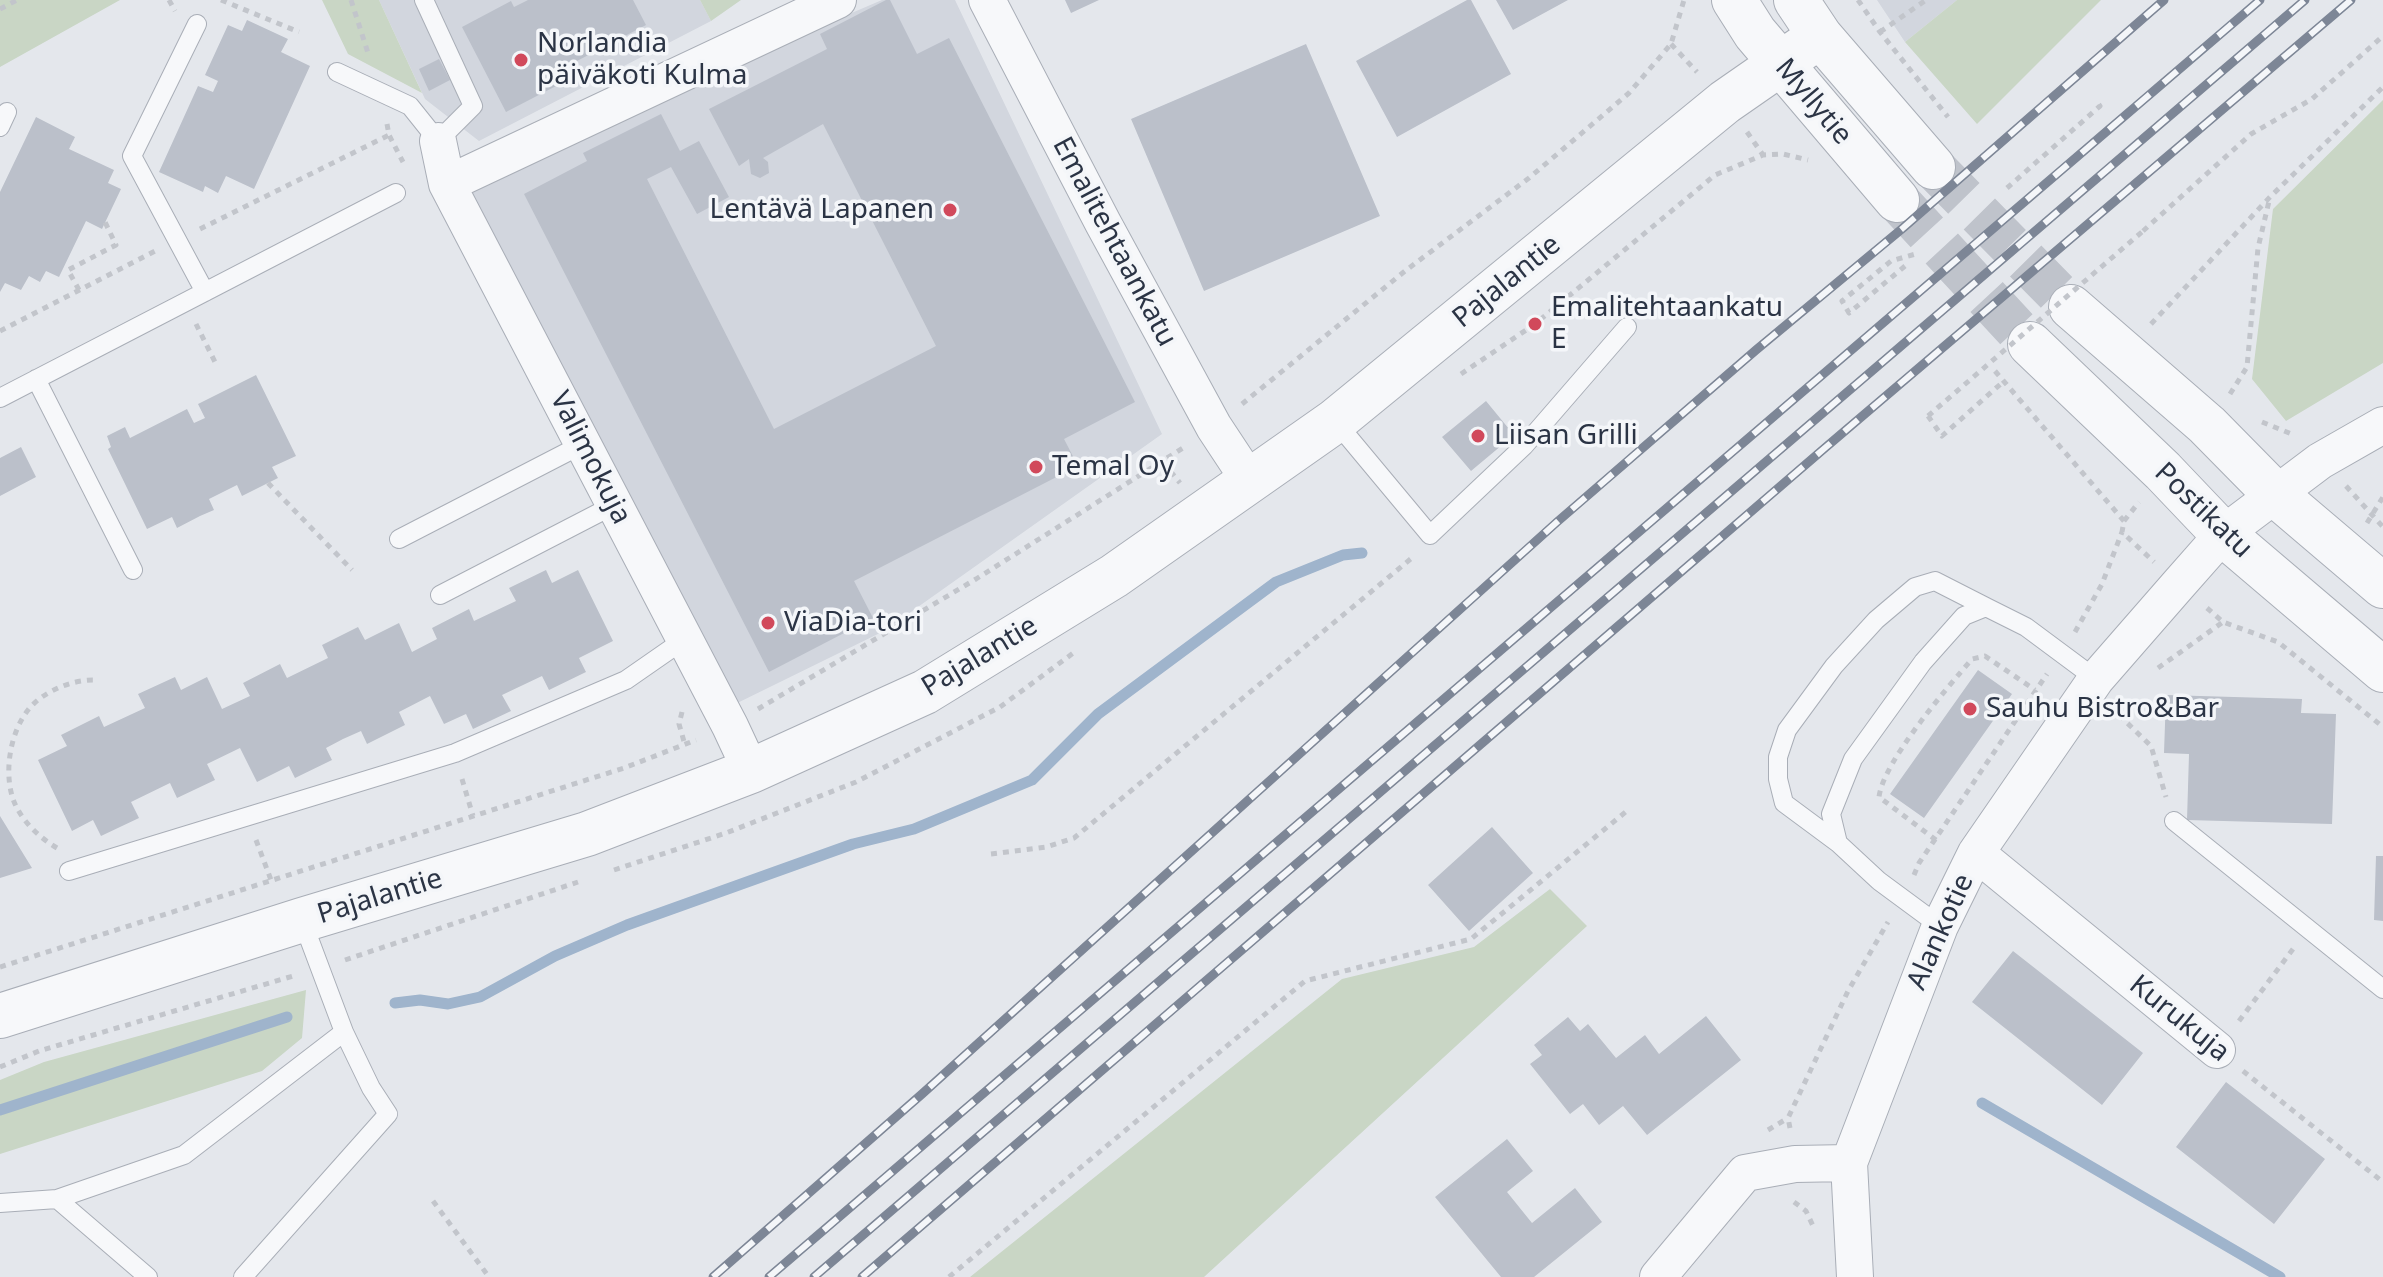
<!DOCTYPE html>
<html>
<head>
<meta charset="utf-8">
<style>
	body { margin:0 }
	canvas { display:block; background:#e4e7ec }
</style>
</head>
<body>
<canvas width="2383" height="1277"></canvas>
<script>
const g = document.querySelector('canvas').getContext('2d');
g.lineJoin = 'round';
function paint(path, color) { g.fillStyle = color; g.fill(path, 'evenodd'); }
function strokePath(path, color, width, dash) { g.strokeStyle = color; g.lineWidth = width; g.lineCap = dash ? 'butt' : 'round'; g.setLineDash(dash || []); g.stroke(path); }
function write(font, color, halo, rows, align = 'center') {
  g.font = font + ' "Noto Sans",sans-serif'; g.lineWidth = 7; g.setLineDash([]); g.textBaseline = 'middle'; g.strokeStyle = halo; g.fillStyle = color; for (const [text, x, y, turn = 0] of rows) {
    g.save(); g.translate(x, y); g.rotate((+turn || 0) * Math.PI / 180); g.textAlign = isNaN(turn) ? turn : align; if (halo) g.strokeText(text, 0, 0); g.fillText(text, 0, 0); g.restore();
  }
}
const built = new Path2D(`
	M379 0H700L711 21 479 141 425 99Z
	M882 0H955L1162 434 884 631 721 711 450 185Z
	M1877 0H1957L1905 42Z`);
const green = new Path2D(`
	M0 0H120L0 67Z
	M322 0H379L422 93 348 54Z
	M700 0H741L711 21Z
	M1957 0H2101L1977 124 1905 42Z
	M2383 100V363L2286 421 2252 379 2273 209Z
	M1550 889 1587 926 1204 1277H970L1342 979 1474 947Z
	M306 990 302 1038 262 1071 0 1154V1080L44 1062Z`);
const stream = new Path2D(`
	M395 1003 420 1000 448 1004 480 997 555 956 627 925 853 844 914 829 1032 780 1098 714 1276 582 1343 555 1362 553
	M1982 1103 2280 1277
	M0 1110 287 1017`);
const building = new Path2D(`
	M528 0H633L646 25 552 74 558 85 506 112 462 27 511 1 514 7Z
	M886 0H890L917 54 949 38 1135 402 1064 439 1078 466 854 581 873 618 769 672 524 194 587 161 583 153 661 114 680 151 699 141 729 197 697 214 671 167 647 179 774 429 936 346 823 124 763 158 768 162 769 173 760 178 751 174 749 159 739 166 709 109 827 49 820 34Z
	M1065 0H1099L1071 13Z
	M1467 0H1471L1511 74 1397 137 1356 61Z
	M1496 0H1568L1513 30Z
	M247 20 288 39 281 52 310 66 254 189 226 176 218 193 205 186 203 192 159 172 198 86 213 92 218 81 205 75 228 25 242 31Z
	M1306 44 1380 216 1204 291 1131 119Z
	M439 59 450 80 429 91 419 69Z
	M36 117 75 137 69 149 114 170 108 183 121 189 102 229 86 221 59 277 46 271 40 282 29 276 21 290 5 283 0 292V192Z
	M256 375 296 456 272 467 278 478 242 496 237 485 209 499 214 510 200 516 177 528 172 517 147 529 108 449 111 447 107 436 125 427 130 438 187 409 194 423 205 418 198 404Z
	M1486 401 1514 435 1471 471 1442 437Z
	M21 447 36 477 0 496V458Z
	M546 570 552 583 578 570 613 641 579 658 586 672 549 690 542 676 502 695 511 711 473 729 466 714 444 724 430 696 399 712 405 725 367 744 361 731 343 739 326 748 332 760 295 778 289 766 257 782 240 748 207 764 215 780 177 798 170 783 131 802 139 818 101 836 93 820 72 831 38 760 67 746 61 735 99 716 104 727 145 708 138 694 175 677 181 690 207 677 222 709 250 696 243 683 280 664 287 678 328 658 322 645 358 627 365 640 399 623 412 652 437 639 432 628 469 609 474 621 516 601 509 588Z
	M1978 670 2012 694 1924 818 1890 794Z
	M2166 695 2302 699 2301 713 2336 714 2332 824 2187 820 2189 754 2164 753Z
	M0 816 32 868 0 878Z
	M1492 827 1533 873 1469 931 1428 885Z
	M2376 856H2383V921L2374 920Z
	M2013 951 2143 1053 2102 1105 1972 1002Z
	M1706 1016 1741 1060 1647 1135 1623 1106 1599 1125 1583 1104 1570 1114 1530 1064 1542 1055 1534 1045 1568 1017 1580 1031 1588 1024 1616 1058 1645 1035 1659 1054Z
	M2226 1082 2325 1159 2274 1224 2176 1147Z
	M1507 1139 1533 1171 1507 1192 1532 1223 1575 1188 1602 1222 1534 1277H1501L1435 1197Z`);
const tertiaryTunnel = new Path2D(`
	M1933 167 2071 307
	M1897 200 2030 344`);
const path = new Path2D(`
	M169 0 175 11
	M221 0 299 32
	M351 0 369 56
	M1858 0 1880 32 1948 117
	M0 9 17 0
	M1880 32 1926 0
	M1671 44 1697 72
	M387 124 389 135 403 162
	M1747 132 1763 155
	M2007 188 2100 106 2096 101
	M200 229 389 135
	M2143 231 2251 134 2312 99 2383 36
	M1905 266 1849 313 1842 301 1891 261 1919 253
	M79 290 68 270 116 245 105 222
	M196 324 217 366
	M2151 324 2270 197 2383 87
	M0 331 155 251
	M1995 371 2124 521 2122 532 2154 562
	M1461 374 1535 324 1715 175 1763 155 1783 154 1808 160
	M2230 394 2247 367 2258 248 2270 197
	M1242 404 1405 271 1529 178 1629 93 1671 44 1684 0
	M1928 416 1942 436 2004 381
	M2262 422 2294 435
	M1163 462 1180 483
	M268 483 352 570
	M2346 486 2383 527
	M2124 521 2139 502
	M2367 523 2383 497
	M2207 608 2223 622 2278 642 2383 727
	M2075 632 2102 584 2122 532
	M2158 668 2223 622
	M758 709 976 579 1186 446
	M682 712 679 724 685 745
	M2119 715 2151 746 2166 797
	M462 779 473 816
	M256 840 271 880
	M1936 840 1879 797C1883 762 1947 688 1972 659L1985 656 2035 690
	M57 848C40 838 23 822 15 804 3 777 9 734 28 710 42 692 71 680 93 680
	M991 854 1046 847 1074 838 1413 557 1411 555
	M614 870 726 833 856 782 1000 707 1076 651
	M1914 875 1919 863 2047 674
	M345 960 578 882
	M0 967 624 768 696 740
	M2239 1021 2293 949
	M0 1067 39 1051 293 976
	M2243 1071 2383 1182
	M1790 1128 1788 1118 1848 991 1888 922
	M1768 1130 1788 1118
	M433 1201 489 1277
	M1794 1202 1806 1211 1814 1228
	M949 1277 1305 981 1471 939 1628 810`);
const service = new Path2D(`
	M197 24 132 156 205 292
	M337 72 410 106 438 141 473 106 424 0
	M0 127 7 112
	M36 379 133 570
	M0 398 396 193
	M1335 421 1430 535 1524 446 1627 327
	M399 539 583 444
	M440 595 614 505
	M2174 821 2383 989
	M1838 843 1784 803 1778 779V757L1787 730 1834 666 1876 620 1915 587 1935 581 1986 607
	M69 871 455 753 626 680 685 639
	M1940 926 1879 881 1838 843 1831 814 1853 759 1923 662 1964 616 1986 607 2026 627 2096 679
	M57 1199 148 1277
	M0 1203 57 1199 184 1155 344 1032 302 920
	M243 1277 388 1114 371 1088 344 1032`);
const minor = new Path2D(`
	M987 0 1103 223 1214 427 1249 480
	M438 141 447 184 730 726 751 771
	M447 184 838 0
	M1976 853 2217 1050
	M1849 1163 1855 1277
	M1658 1277 1745 1173 1795 1164 1849 1163 1940 926 1976 853 2096 679 2178 585 2223 534 2320 461 2383 425`);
const tertiary = new Path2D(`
	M1734 0 1755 33 1897 200
	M1796 0 1820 36 1933 167
	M2071 307 2207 425 2276 495 2383 586
	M2030 344 2163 471 2223 534 2383 670
	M0 1016 302 920 587 834 751 771 925 692 1114 576 1335 421 1725 102 1820 36`);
const rail = new Path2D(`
	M713 1277 922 1094 1557 522 1756 350 1903 228 2164 0
	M769 1277 2260 0
	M814 1277 2305 0
	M862 1277 1826 447 2351 0`);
const pathBridge = new Path2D(`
	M1928 416 2143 231`);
const markers = [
	[521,60,8,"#d1495b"],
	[950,210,8,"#d1495b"],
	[1535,324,8,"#d1495b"],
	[1478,436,8,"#d1495b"],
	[1036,467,8,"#d1495b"],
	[768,623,8,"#d1495b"],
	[1970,709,8,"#d1495b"]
];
const poiNames = [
	["Norlandia",537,44],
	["päiväkoti Kulma",537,76],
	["Lentävä Lapanen",934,210,"right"],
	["Emalitehtaankatu",1551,308],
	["E",1551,340],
	["Liisan Grilli",1494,436],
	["Temal Oy",1052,467],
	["ViaDia-tori",784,623],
	["Sauhu Bistro&Bar",1986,709]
];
const streetNames = [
	["Myllytie",1813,102,50],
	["Emalitehtaankatu",1114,242,62],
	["Pajalantie",1507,282,-39],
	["Valimokuja",590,458,63],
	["Postikatu",2203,511,44],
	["Pajalantie",980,657,-31],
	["Pajalantie",380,897,-17],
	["Alankotie",1941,932,-66],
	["Kurukuja",2179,1019,39]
];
paint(built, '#d2d6de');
paint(green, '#c9d6c5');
strokePath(stream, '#9fb4cc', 11);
paint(building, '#bbc0ca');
strokePath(tertiaryTunnel, '#bfc3cb', 44, [44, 22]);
strokePath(service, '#a9aeb7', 20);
strokePath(minor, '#a9aeb7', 38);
strokePath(tertiary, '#a9aeb7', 46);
strokePath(path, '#c2c5cb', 5, [6, 6]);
strokePath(service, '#f7f8fa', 18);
strokePath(minor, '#f7f8fa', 36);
strokePath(tertiary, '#f7f8fa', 44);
strokePath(rail, '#7d8696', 9);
strokePath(rail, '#f4f6f9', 6, [18]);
strokePath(pathBridge, '#c2c5cb', 5, [6, 6]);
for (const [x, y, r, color] of markers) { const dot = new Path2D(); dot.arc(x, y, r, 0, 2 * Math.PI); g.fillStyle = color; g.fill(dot); strokePath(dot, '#f4f6f9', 3); }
write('28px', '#2b3445', '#f4f6f9', poiNames, 'left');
write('28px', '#2b3445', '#f4f6f9', streetNames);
</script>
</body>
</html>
